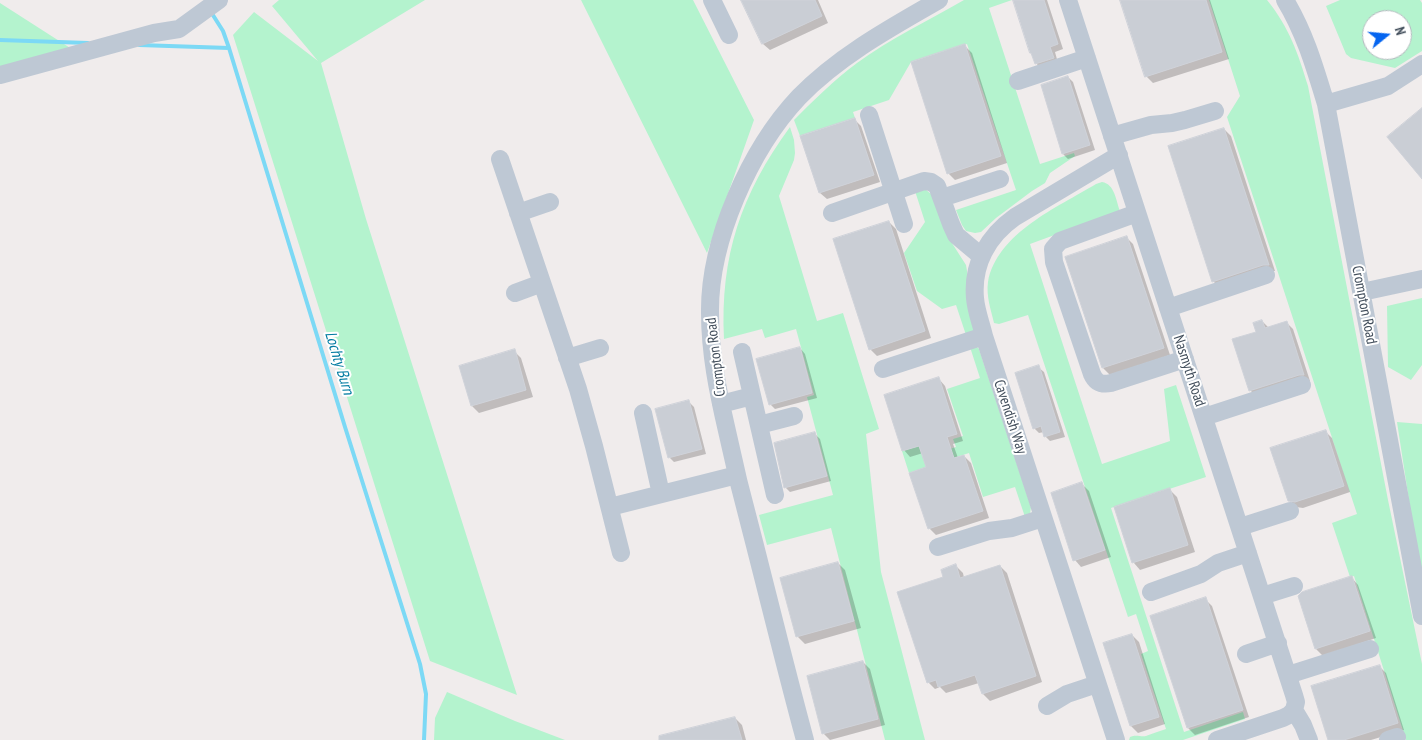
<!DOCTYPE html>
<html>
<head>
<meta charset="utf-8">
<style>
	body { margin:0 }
	#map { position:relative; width:1422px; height:740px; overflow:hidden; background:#f0ecec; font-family:"PT Sans Narrow",sans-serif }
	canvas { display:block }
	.north { position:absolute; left:1362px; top:10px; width:50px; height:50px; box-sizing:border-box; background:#fff; border:1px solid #b4b9be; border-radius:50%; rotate:73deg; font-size:14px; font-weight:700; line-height:20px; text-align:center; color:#434f5c }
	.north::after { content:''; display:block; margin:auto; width:18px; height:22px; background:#0565f0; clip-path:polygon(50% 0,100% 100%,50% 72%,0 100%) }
</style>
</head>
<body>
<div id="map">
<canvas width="1422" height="740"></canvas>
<div class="north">N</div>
</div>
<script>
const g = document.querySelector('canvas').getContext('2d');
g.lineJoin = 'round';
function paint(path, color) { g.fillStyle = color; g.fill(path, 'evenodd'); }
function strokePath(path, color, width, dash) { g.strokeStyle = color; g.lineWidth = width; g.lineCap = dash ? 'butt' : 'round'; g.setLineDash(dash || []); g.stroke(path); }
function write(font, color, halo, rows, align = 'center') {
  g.font = font + ' "PT Sans Narrow",sans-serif'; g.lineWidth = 4; g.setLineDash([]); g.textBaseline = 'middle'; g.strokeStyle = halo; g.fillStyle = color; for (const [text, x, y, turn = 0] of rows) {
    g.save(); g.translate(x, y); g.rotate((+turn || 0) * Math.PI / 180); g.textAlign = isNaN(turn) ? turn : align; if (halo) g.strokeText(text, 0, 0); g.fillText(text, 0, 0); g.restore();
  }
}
const green = new Path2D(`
	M279 0H425L321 63 366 219 517 695 430 661 233 35 254 12 318 61 272 6Z
	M581 0H693L754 120 707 253Z
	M964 0H1012L989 8 1040 164 1074 153 1075 156 1050 173 1045 183 1032 191 996 218 981 232 975 233 966 231 962 225 956 210 1016 190 967 44 911 62 889 100 853 112 855 118 800 136 794 120C814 100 834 80 857 63 890 39 929 20 964 0Z
	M1209 0H1267C1289 27 1298 53 1308 86L1388 500 1422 664V740H1406L1354 576 1350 577 1332 523 1357 514 1227 117 1240 96Z
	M1340 0H1420L1422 3V51L1395 68 1351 58 1346 54 1326 6ZM1372 20H1402V50H1372Z
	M0 3 78 53 0 75Z
	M790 127 794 140 795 153 794 160 779 196 817 321 843 313 879 429 866 434 881 572 925 740H885L831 528 767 545 759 515 833 495 807 397 814 395 796 329 765 338 762 329 724 339C720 256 741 194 790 127Z
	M1102 182C1115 184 1116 201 1120 211L1030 244 1102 464 1170 441 1164 389 1176 385 1206 477 1111 508 1184 732 1243 712 1245 719 1183 740H1129L1130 737C1136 734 1140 737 1146 736 1152 734 1159 731 1166 729L1141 654 1148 651 1136 614 1128 617 1028 315 999 324 994 323C991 310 986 296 988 282 997 233 1058 207 1096 184Z
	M925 189 931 194 950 240 966 265 977 329 967 338 956 305 942 309 917 291 904 253 925 222 915 191Z
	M1422 298V365L1411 380 1388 367 1387 306Z
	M970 347H977L979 349 1031 507 1030 514 1025 517 1015 487 983 497 969 453 909 473 902 451 919 446 923 457 956 447 953 439 963 436 947 389 980 378Z
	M1397 422 1422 424V577L1419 566Z
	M447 692 515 721 565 740H434L435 718Z`);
const shadow = new Path2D(`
	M743 0H818L828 23 770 50 763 44Z
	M1014 0H1047L1063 49 1055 52 1058 63 1041 69 1036 63Z
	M1122 0H1210L1229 59 1153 83 1146 76Z
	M965 46 972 53 1007 163 955 180 948 173Z
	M1068 77 1073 82 1095 150 1068 159 1063 154Z
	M854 119 861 126 880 182 827 199 820 193Z
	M1224 129 1231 136 1275 271H1270L1220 288 1213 281Z
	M889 222 896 229 931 338 877 356 870 349Z
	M1126 237 1133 244 1170 355 1110 375 1103 368 1066 257Z
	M1262 321 1269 328 1286 322 1293 329 1310 381H1306L1257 397 1250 390 1257 332Z
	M800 348 805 354 817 398 775 409 770 404Z
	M514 351 521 358 533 397 479 413 472 406Z
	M1038 367 1044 372 1065 437 1050 441 1045 436 1044 432 1039 433 1034 428Z
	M939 379 945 386 963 441 953 444 958 458 964 456 971 463 989 518 936 535 929 528 928 468 923 453 910 457 904 450Z
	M689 402 694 407 706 454 674 462 669 457Z
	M1325 431 1332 438 1350 492 1303 508 1296 507 1289 500Z
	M815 434 820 439 831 481 790 492 785 487Z
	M1082 484 1089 491 1111 557 1081 567 1075 560 1052 494Z
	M1170 490 1177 497 1195 552 1140 570 1134 563 1116 507Z
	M838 563 845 570 861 628 805 644 798 637 782 579Z
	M956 566 963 573 964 578 1000 566 1007 573 1042 682 990 701 983 694 979 683 946 693 940 687 935 689 928 682 945 577Z
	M1352 578 1358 585 1376 638 1323 656 1316 649Z
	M1205 599 1212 606 1249 717 1195 735 1188 728 1151 616Z
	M1132 635 1139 642 1165 724 1138 733 1131 726Z
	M863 662 870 669 885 725 830 740 823 733Z
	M1379 666 1386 673 1404 730 1371 740H1330Z
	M735 718 742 725 746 740H675Z`);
const stream = new Path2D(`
	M211 12 223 31 229 48 345 427 420 664 426 694 424 740
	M0 40 88 43
	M139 45 229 48`);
const building = new Path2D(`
	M741 0H815L822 16 762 44Z
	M1013 0H1044L1058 44 1050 47 1054 58 1035 64 1031 53H1030Z
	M1120 0H1206L1222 52 1145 77Z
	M965 44 1001 156 947 174 911 62Z
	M1068 76 1090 145 1062 154 1041 85Z
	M1422 108V179L1387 137Z
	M855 118 874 175 819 193 800 136Z
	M1224 128 1269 265H1263L1212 282 1168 146Z
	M889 221 925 331 869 350 833 239Z
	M1127 236 1164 348 1102 368 1065 257Z
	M1262 320 1265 328 1287 321 1304 375H1299L1249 391 1232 339 1256 332 1253 323Z
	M800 347 812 393 769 405 756 359Z
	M515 349 526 390 471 406 459 366Z
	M1039 365 1060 432 1044 437 1041 426 1033 429 1015 373Z
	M939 377 957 434 947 437 954 458 964 455 983 511 928 529 909 473 926 467 919 446 902 451 884 395Z
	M689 400 702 449 668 458 655 409Z
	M1326 430 1344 486 1295 502 1288 501 1270 448Z
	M815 432 827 476 784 488 774 443Z
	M1082 482 1105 550 1073 561 1051 493Z
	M1170 488 1188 545 1132 563 1114 507Z
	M838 562 854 621 796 637 780 578Z
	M956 564 960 578 1000 565 1036 676 982 694 975 675 938 687 936 680 927 683 897 592 943 577 941 570Z
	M1352 576 1370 631 1315 649 1298 596 1302 592Z
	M1206 597 1243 710 1187 728 1150 616Z
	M1132 634 1159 717 1130 726 1103 643Z
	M863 661 878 719 822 734 807 676Z
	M1380 665 1398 723 1344 740H1328L1311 686Z
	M735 717 742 740H659V736Z`);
const minor = new Path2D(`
	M712 0 729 35
	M1068 0 1294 695 1296 702 1294 710
	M1285 0C1305 33 1315 68 1326 104L1422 616
	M0 75 154 33 179 29 219 0
	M1018 81 1087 58
	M1326 104 1388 86 1422 64
	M869 115 904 224
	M1112 136 1151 125 1172 123 1185 120 1215 111
	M500 159 578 389 594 446 621 553
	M942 198 1000 179
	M518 213 550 202
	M832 213 924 181 931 182 937 186 951 224 956 235 981 256
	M1137 213 1060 241 1053 249 1054 262 1092 374C1096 383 1101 385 1111 383L1185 359
	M1362 292 1422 279
	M515 293 542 283
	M1168 308 1266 275
	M742 352 775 495
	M567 358 600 348
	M883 369 984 336
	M721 404 752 396
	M643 413 661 494
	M1204 417 1302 385
	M759 425 794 416
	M610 507 737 475
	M1240 527 1290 511
	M938 547 989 531 1012 528 1043 518
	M1151 592 1201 574 1218 563 1248 553
	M1262 596 1294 586
	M1246 654 1278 643
	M1288 675 1370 649
	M1047 706 1067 694 1097 684
	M1294 710 1303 725 1309 740
	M805 740C786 670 769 600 751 530 742 497 734 464 727 431 718 392 710 353 710 313 709 241 750 149 799 97 839 56 890 28 939 0
	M1116 740 984 336C981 323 976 311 975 298 972 264 988 236 1015 217L1119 155
	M1217 740 1283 718 1289 715 1294 710
	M1388 740 1397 737`);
const streetNames = [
	["Crompton Road",1364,305,79],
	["Crompton Road",716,357,-97],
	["Nasmyth Road",1189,371,72],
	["Cavendish Way",1010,417,72]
];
const waterNames = [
	["Lochty Burn",339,363,73]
];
paint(green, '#b4f3ce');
paint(shadow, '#0003');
strokePath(stream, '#7cd9f5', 4);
paint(building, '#caced5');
strokePath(building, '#cfd2d9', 1);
strokePath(minor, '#bec8d4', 18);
write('15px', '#434f5c', '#fff', streetNames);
write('italic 16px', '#027ba1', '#fff', waterNames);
</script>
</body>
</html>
